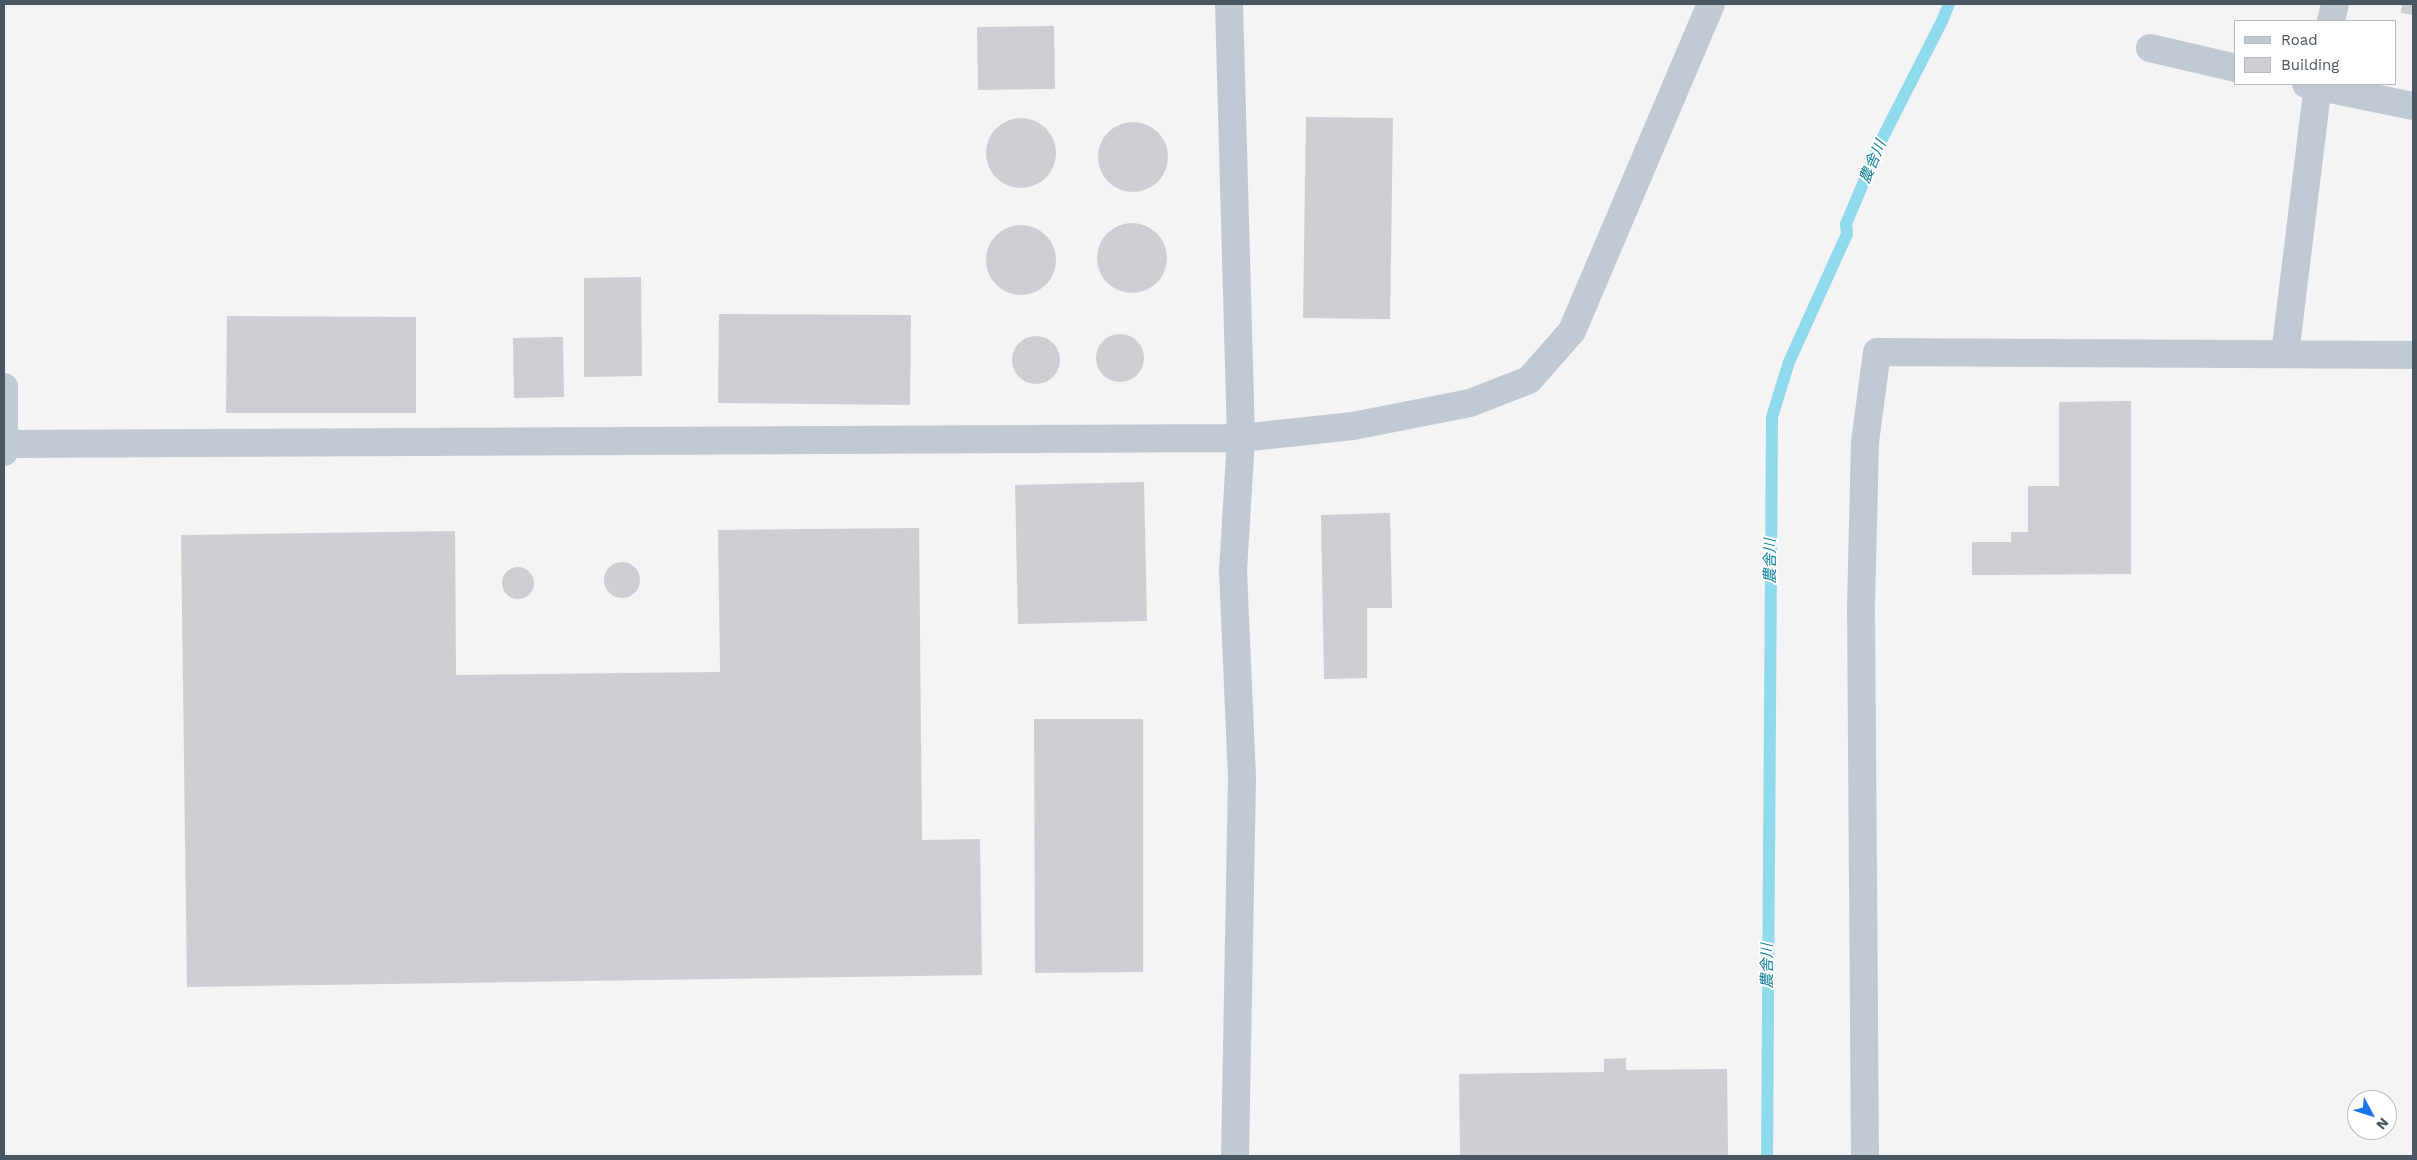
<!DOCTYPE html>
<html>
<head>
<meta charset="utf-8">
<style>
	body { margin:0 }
	#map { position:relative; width:2417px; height:1160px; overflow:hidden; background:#f5f3f3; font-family:"Work Sans",sans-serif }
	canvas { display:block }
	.frame { position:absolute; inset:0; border:5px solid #4a5661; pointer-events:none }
	.legend { position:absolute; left:2234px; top:20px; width:162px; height:65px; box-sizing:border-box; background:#fff; border:1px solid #b7bbc0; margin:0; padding:6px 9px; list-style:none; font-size:15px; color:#4a5661 }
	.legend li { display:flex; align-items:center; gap:10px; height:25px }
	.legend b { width:25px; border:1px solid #b7bbc0 }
	.north { position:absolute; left:2347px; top:1090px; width:50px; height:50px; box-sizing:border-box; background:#fff; border:1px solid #b7bbc0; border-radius:50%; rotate:130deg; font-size:14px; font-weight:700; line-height:20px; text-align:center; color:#4a5661 }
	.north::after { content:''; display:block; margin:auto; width:18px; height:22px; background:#1a73e8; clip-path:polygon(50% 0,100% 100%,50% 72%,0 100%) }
</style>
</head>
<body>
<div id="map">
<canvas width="2417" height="1160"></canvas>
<div class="frame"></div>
<ul class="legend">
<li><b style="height:6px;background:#c1cad2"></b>Road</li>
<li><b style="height:14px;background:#cdcfd5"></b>Building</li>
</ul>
<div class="north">N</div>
</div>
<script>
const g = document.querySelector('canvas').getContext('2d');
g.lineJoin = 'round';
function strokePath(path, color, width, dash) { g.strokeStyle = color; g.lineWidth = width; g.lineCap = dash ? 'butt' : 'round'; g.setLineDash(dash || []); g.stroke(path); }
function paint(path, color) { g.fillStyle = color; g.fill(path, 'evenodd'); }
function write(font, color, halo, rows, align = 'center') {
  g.font = font + ' "Work Sans","Noto Sans JP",sans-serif'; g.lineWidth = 4; g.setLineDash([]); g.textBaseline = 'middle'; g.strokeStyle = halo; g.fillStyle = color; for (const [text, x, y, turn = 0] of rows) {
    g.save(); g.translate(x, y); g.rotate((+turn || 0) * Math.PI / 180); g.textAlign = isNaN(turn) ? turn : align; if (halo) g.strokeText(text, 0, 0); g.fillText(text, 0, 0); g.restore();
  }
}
const stream = new Path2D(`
	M1767 1156 1772 417 1789 362 1847 234 1846 224 1881 141 1942 21 1949 4`);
const building = new Path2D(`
	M2402 4H2413V15L2401 13Z
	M1054 26 1055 89 978 90 977 27Z
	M1306 117 1393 118 1390 319 1303 318Z
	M986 153a35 35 0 1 1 70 0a35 35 0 1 1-70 0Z
	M1098 157a35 35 0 1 1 70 0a35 35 0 1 1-70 0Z
	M1097 258a35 35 0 1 1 70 0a35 35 0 1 1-70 0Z
	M986 260a35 35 0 1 1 70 0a35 35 0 1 1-70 0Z
	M641 277 642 376 584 377V278Z
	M719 314 911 315 910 405 718 403Z
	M227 316 416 317V413H226Z
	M1096 358a24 24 0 1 1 48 0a24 24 0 1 1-48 0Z
	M1012 360a24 24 0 1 1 48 0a24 24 0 1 1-48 0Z
	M563 337 564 397 514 398 513 338Z
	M2131 401V574L1972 575V542H2011V532H2028V486H2059V402Z
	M1144 482 1147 621 1018 624 1015 485Z
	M1390 513 1392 608H1367V678L1324 679 1321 515Z
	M919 528 922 840 980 839 982 975 187 987 181 535 455 531 456 675 720 672 718 530Z
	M604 580a18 18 0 1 1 36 0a18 18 0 1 1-36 0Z
	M502 583a16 16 0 1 1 32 0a16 16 0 1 1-32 0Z
	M1034 719H1143V972L1035 973Z
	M1626 1058V1070L1727 1069 1728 1156H1460L1459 1074 1604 1072V1059Z`);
const minor = new Path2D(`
	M1229 4 1241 438 1233 571 1242 778 1235 1156
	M2331 21 2335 4
	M2150 48 2236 68
	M2306 84 2413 106
	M2285 354 2318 84
	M4 387V452
	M4 444 1241 438 1353 426 1470 403 1529 380 1572 331 1711 4
	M1865 1156 1861 608 1865 442 1877 352 2413 355`);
const waterNames = [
	["農舎川",1873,162,-67],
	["農舎川",1771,561,-90],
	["農舎川",1768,966,-90]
];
strokePath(stream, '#90daee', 12);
paint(building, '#cdcfd5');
strokePath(minor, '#c1cad2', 28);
write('italic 15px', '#0c7c9b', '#fff', waterNames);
</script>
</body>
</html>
